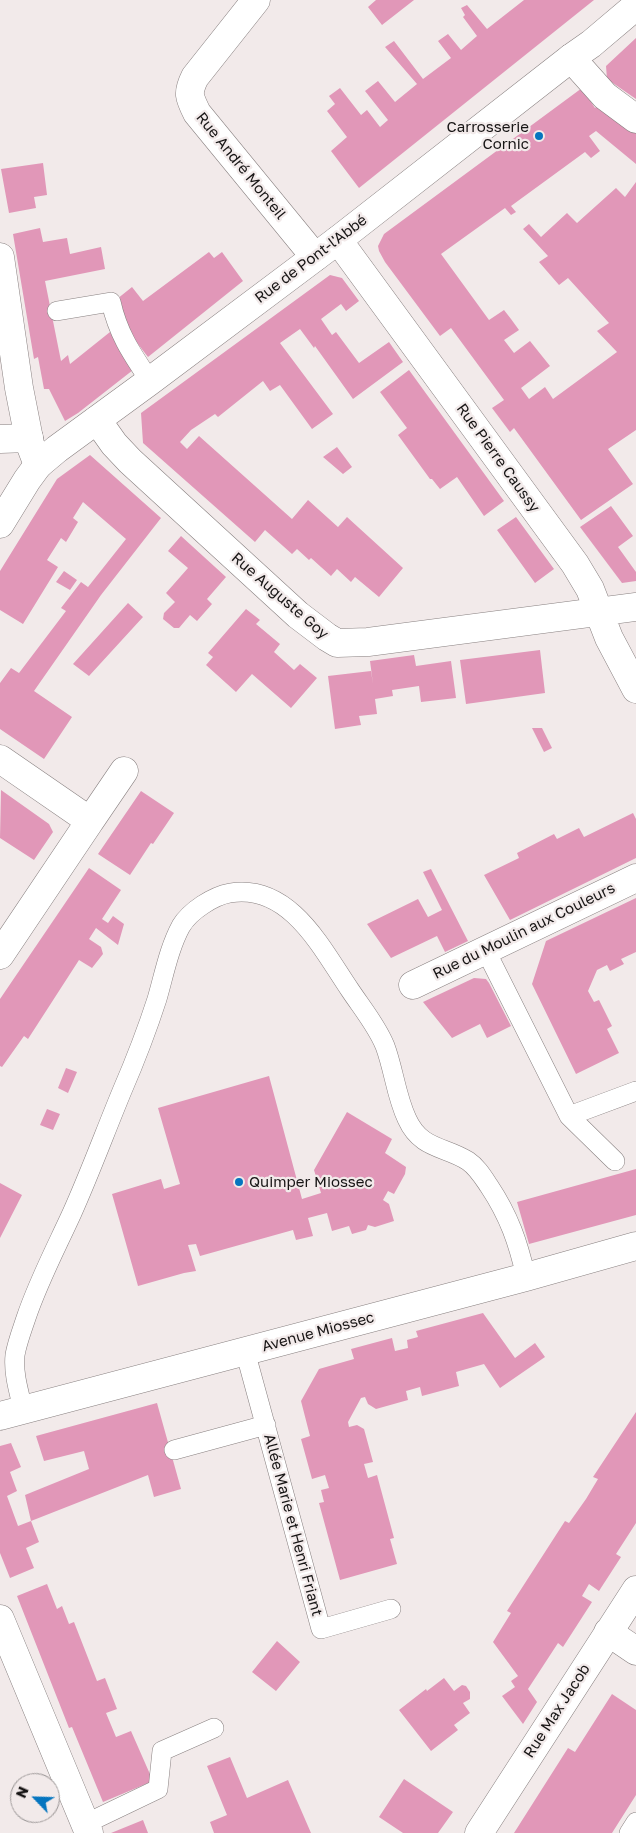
<!DOCTYPE html>
<html>
<head>
<meta charset="utf-8">
<style>
	body { margin:0 }
	#map { position:relative; width:636px; height:1833px; overflow:hidden; background:#f2eaea; font-family:"Golos Text",sans-serif }
	canvas { display:block }
	.north { position:absolute; left:10px; top:1773px; width:50px; height:50px; box-sizing:border-box; background:#f2eaea; border:1px solid #9a9595; border-radius:50%; rotate:294deg; font-size:14px; font-weight:700; line-height:20px; text-align:center; color:#171515 }
	.north::after { content:''; display:block; margin:auto; width:18px; height:22px; background:#0575bf; clip-path:polygon(50% 0,100% 100%,50% 72%,0 100%) }
</style>
</head>
<body>
<div id="map">
<canvas width="636" height="1833"></canvas>
<div class="north">N</div>
</div>
<script>
const g = document.querySelector('canvas').getContext('2d');
g.lineJoin = 'round';
function paint(path, color) { g.fillStyle = color; g.fill(path, 'evenodd'); }
function strokePath(path, color, width, dash) { g.strokeStyle = color; g.lineWidth = width; g.lineCap = dash ? 'butt' : 'round'; g.setLineDash(dash || []); g.stroke(path); }
function write(font, color, halo, rows, align = 'center') {
  g.font = font + ' "Golos Text",sans-serif'; g.lineWidth = 4.5; g.setLineDash([]); g.textBaseline = 'middle'; g.strokeStyle = halo; g.fillStyle = color; for (const [text, x, y, turn = 0] of rows) {
    g.save(); g.translate(x, y); g.rotate((+turn || 0) * Math.PI / 180); g.textAlign = isNaN(turn) ? turn : align; if (halo) g.strokeText(text, 0, 0); g.fillText(text, 0, 0); g.restore();
  }
}
const building = new Path2D(`
	M376 0H414L382 25 368 7Z
	M524 0H594L359 188 331 151 347 137 327 111 335 104 329 96 340 88 361 115 367 110 380 127 388 120 365 91 378 81 395 102 417 84 385 47 394 41 423 79 451 58 438 41 448 34 461 50 477 36 463 17 465 15 461 8 467 5 487 29Z
	M636 38V99L607 79 606 66Z
	M582 88 595 108 598 105 636 132V164L596 131 589 136 600 151 591 158 585 152 511 206 516 212 511 215 505 208 441 254 489 320 504 310 511 319 519 330 504 340 514 353 530 341 550 366 521 388 529 399 545 387 553 399 617 352 597 331 609 323 568 278 559 285 539 262 548 256 523 229 529 224 541 237 567 213 577 223 616 188 625 197 636 182V430L608 449 633 484 581 520 514 428 510 432 492 408 504 400 451 328 440 336 385 262 379 251 378 246 384 234Z
	M43 163 47 195 34 197 36 208 9 213 1 169Z
	M40 228 43 242 67 238 70 254 101 247 105 269 45 281 61 361 68 355 70 364 110 332 133 370 78 413 65 421 49 389H44L38 357 34 359 13 234Z
	M209 252 214 258 222 252 243 281 148 357 131 335 117 299 132 287 143 301Z
	M330 275 342 278 359 301 346 311 341 304 321 319 332 335 336 332 359 363 389 342 403 362 353 399 315 346 314 348 300 329 280 343 333 414 312 429 280 385 270 391 263 381 218 417 215 414 191 430 180 442 187 449 199 436 292 519 308 500 338 527 347 517 403 568 379 597 355 577 351 582 337 569 331 576 311 558 309 560 297 549 292 554 265 530 255 542 143 443 141 413Z
	M409 370 504 501 484 516 457 477 440 489 432 479H430L398 435 407 428 380 392Z
	M337 447 352 467 343 474 323 457Z
	M90 455 161 518 101 595 34 691 72 717 44 759 0 729V683L11 668 19 673 66 611 61 608 81 582 88 587 126 539 83 502 73 518 78 522 66 542 61 538 47 560 58 567 23 624 0 610V571L57 479Z
	M611 506 633 536 618 547 636 572V581L622 583 580 527Z
	M516 517 554 569 535 583 497 530Z
	M181 536 226 577 207 599 212 604 197 621 190 615 179 628H174L163 619 164 613 175 602 166 593 188 568 168 551Z
	M64 571 77 580 70 590 56 582Z
	M128 603 143 617 89 676 73 664Z
	M246 609 260 620 256 624 280 644 274 652 294 670 300 664 317 678 291 708 252 674 236 692 206 665 213 657 208 653Z
	M540 650 545 693 466 704 460 660Z
	M414 655 416 666 451 661 456 698 421 702 419 686 392 690 393 696 375 699 377 714 359 716 361 725 335 729 328 676 371 671 373 684 370 661Z
	M532 728H542L552 748 544 752Z
	M1 790 49 824 53 832 34 860 0 838Z
	M141 791 174 813 153 844 151 843 130 875 98 854Z
	M633 813 636 819V858L510 920 484 875 519 858 517 853 554 834 557 839 579 828 584 837Z
	M89 868 121 890 102 919 108 923 113 916 124 924 118 945 96 928 89 939 101 947 103 954 92 968 79 960 28 1039 24 1036 2 1067 0 1066V999Z
	M431 869 468 941 445 952 437 936 391 958 367 924 418 899 428 917 442 910 423 872Z
	M636 898V952L621 959 624 964 610 971 607 965 597 970 588 991 594 1002 599 1000 612 1026 607 1029 619 1053 576 1074 532 984 546 941Z
	M474 978 486 979 489 983 511 1026 487 1038 480 1024 452 1038 423 1002Z
	M66 1068 77 1072 68 1093 58 1088Z
	M269 1076 302 1199 321 1193 314 1170 347 1112 392 1139 385 1153 406 1167 405 1174 394 1194 388 1191 383 1200 389 1204 394 1221 375 1227 368 1225 366 1230 352 1234 349 1226 332 1231 327 1213 308 1218 313 1236 296 1240 293 1230 200 1256 196 1244 188 1245 196 1271 184 1273 138 1286 112 1194 161 1179 164 1189 180 1184 158 1108Z
	M47 1109 60 1114 53 1130 40 1125Z
	M636 1169V1215L529 1244 517 1202Z
	M0 1183 22 1195 0 1238Z
	M483 1313 515 1358 535 1343 545 1357 500 1388 484 1364 456 1372 459 1386 422 1396 420 1387 406 1391 408 1400 376 1409 368 1404 365 1397 361 1398 348 1422 349 1427 357 1425 364 1429 373 1462 364 1464 368 1478 377 1475 394 1538 390 1539 397 1564 340 1580 319 1503 324 1502 321 1490 329 1488 325 1475 312 1479 301 1439 310 1436 301 1401 319 1369 354 1359 351 1349 392 1338 395 1351 408 1348 407 1340 418 1337 416 1331Z
	M157 1403 181 1489 154 1497 148 1475 31 1521 25 1495 89 1469 84 1451 44 1461 36 1436Z
	M636 1412V1523L616 1554 621 1557 599 1591 589 1584 582 1596 592 1602 563 1647 558 1643 528 1689 537 1702 523 1724 502 1696 515 1687 511 1681 518 1676 493 1642 511 1613 507 1611 565 1521 569 1523 586 1499 598 1479 593 1477Z
	M11 1443 21 1467 10 1472 17 1491 7 1496 18 1526 31 1521 39 1542 26 1548 34 1568 10 1578 0 1553V1446Z
	M47 1584 57 1609 62 1606 69 1624 74 1622 97 1681 105 1678 117 1709 106 1713 116 1737 131 1731 153 1781 103 1802 72 1727 69 1728 17 1596Z
	M277 1641 300 1662 276 1691 252 1672Z
	M444 1678 454 1691 462 1685 466 1686 470 1692V1699L463 1703 470 1713 454 1725 458 1730 431 1751 399 1710 426 1689 427 1691Z
	M612 1694 636 1710V1795L612 1833H514L568 1748 575 1752Z
	M230 1757 247 1798 288 1780 311 1833H214L210 1822 227 1815 207 1766Z
	M404 1779 453 1812 438 1833H403L379 1817Z
	M143 1820 148 1833H111Z`);
const service = new Path2D(`
	M57 311 111 302C118 334 132 354 150 381
	M486 951 569 1116 615 1161
	M569 1116 636 1091
	M245 1351 321 1629 391 1609
	M23 1409C19 1392 13 1373 15 1355 17 1343 22 1330 26 1318 38 1282 56 1248 72 1213 90 1173 105 1132 122 1091 135 1061 147 1030 157 999 164 975 169 948 181 926 190 911 213 896 230 893 290 883 322 949 350 990 362 1008 377 1026 385 1046 394 1070 396 1096 407 1119 421 1150 445 1146 468 1161 477 1167 483 1177 489 1186 509 1216 518 1242 526 1277
	M174 1450 266 1425
	M85 1824 158 1789 162 1751 214 1728
	M629 1833 636 1822`);
const minor = new Path2D(`
	M256 0 195 77C187 93 189 97 197 113L315 257
	M571 58 605 96 636 119
	M338 240 575 564 590 589 609 638 636 689
	M97 420 114 444 130 461 298 615 327 637 337 643 368 642 636 607
	M0 439 29 438
	M0 759 90 821 0 955
	M90 821 124 771
	M413 985 636 878
	M0 1416 526 1277 636 1246
	M608 1632 636 1651
	M479 1833 636 1590`);
const tertiary = new Path2D(`
	M0 257 19 388 30 444 38 465`);
const secondary = new Path2D(`
	M0 524 27 480 38 465 57 449 150 381 338 240 571 58 591 44 636 6
	M0 1619 89 1833`);
const markers = [
	[539,136,5,"#0575bf"],
	[239,1182,5,"#0575bf"]
];
const poiNames = [
	["Carrosserie",529,127],
	["Cornic",529,144],
	["Quimper Miossec",249,1182,"left"]
];
const streetNames = [
	["Rue André Monteil",241,166,51],
	["Rue de Pont-l'Abbé",311,259,-37],
	["Rue Pierre Caussy",498,458,54],
	["Rue Auguste Goy",280,596,41],
	["Rue du Moulin aux Couleurs",524,931,-26],
	["Avenue Miossec",318,1332,-15],
	["Allée Marie et Henri Friant",293,1525,75],
	["Rue Max Jacob",557,1711,-57]
];
paint(building, '#e197b8');
strokePath(service, '#888080', 20);
strokePath(minor, '#888080', 29);
strokePath(tertiary, '#888080', 29);
strokePath(secondary, '#888080', 29);
strokePath(service, '#fff', 19);
strokePath(minor, '#fff', 28);
strokePath(tertiary, '#fff', 28);
strokePath(secondary, '#fff', 28);
for (const [x, y, r, color] of markers) { const dot = new Path2D(); dot.arc(x, y, r, 0, 2 * Math.PI); g.fillStyle = color; g.fill(dot); strokePath(dot, '#f2eaea', 2); }
write('15px', '#171515', '#f2eaea', poiNames, 'right');
write('15px', '#171515', '#f2eaea', streetNames);
</script>
</body>
</html>
